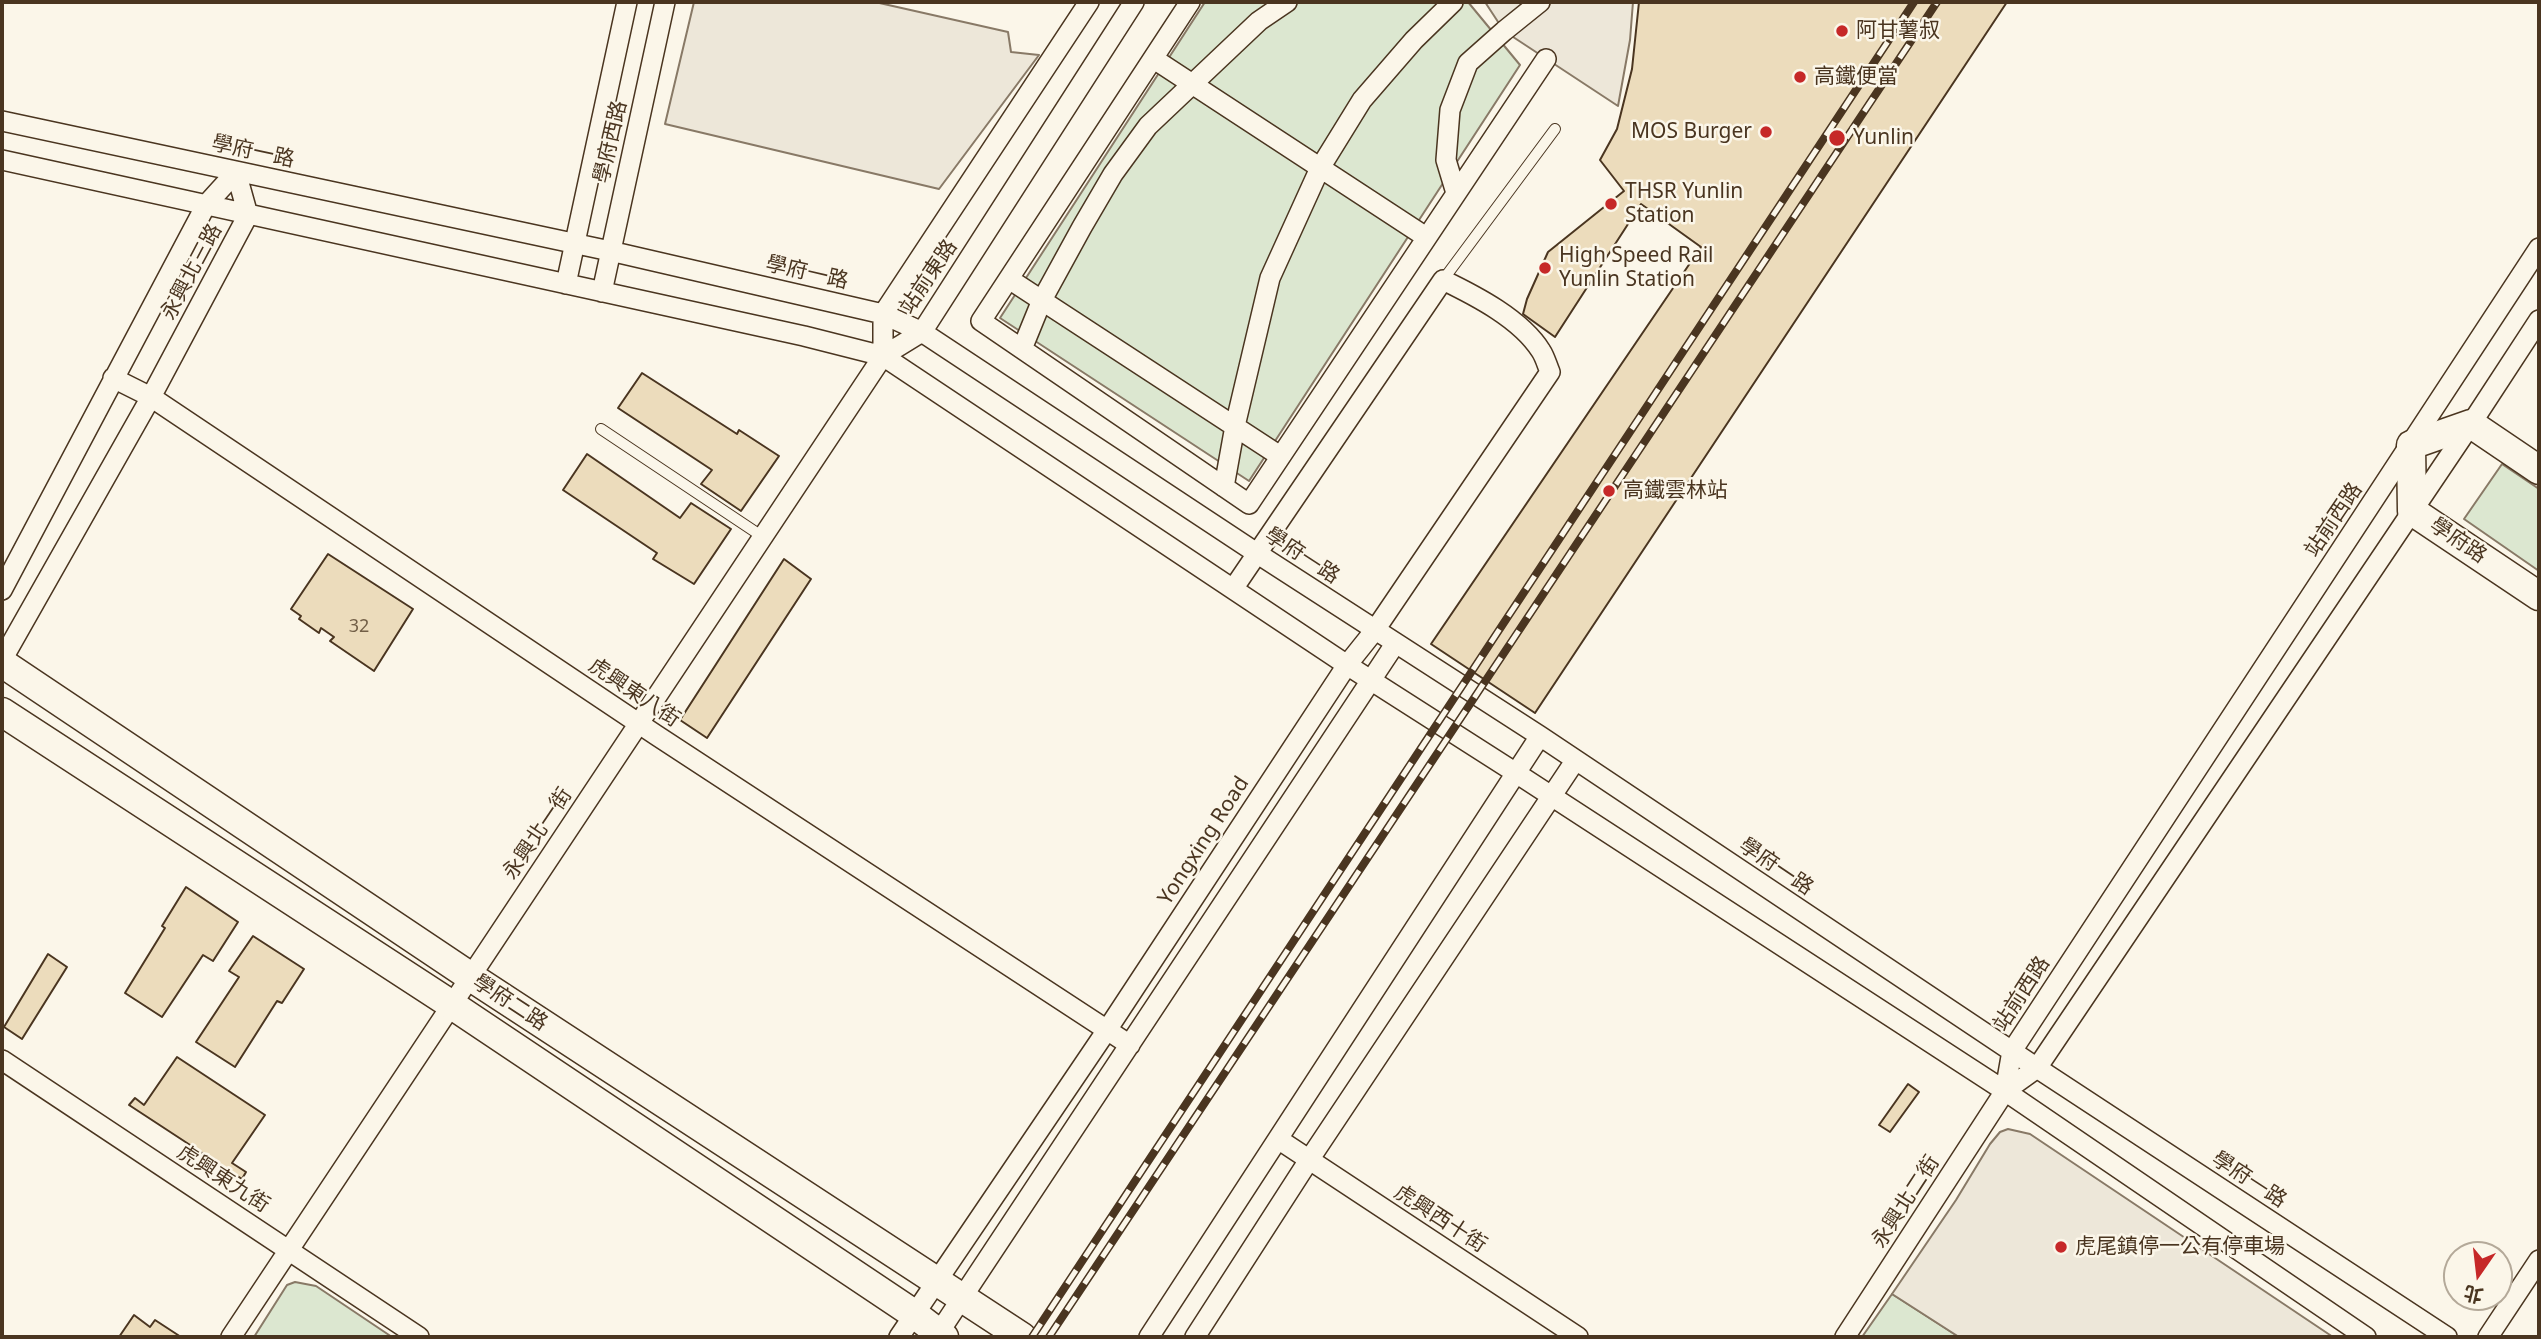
<!DOCTYPE html>
<html>
<head>
<meta charset="utf-8">
<style>
	body { margin:0 }
	#map { position:relative; width:2541px; height:1339px; overflow:hidden; background:#fbf6e9; font-family:"Noto Sans","Noto Sans TC",sans-serif }
	canvas { display:block }
	.frame { position:absolute; inset:0; border:4px solid #4a3520; pointer-events:none }
	.north { position:absolute; left:2443px; top:1241px; width:70px; height:70px; box-sizing:border-box; background:#fbf6e9; border:2px solid #b4a999; border-radius:50%; rotate:194deg; font-size:19px; font-weight:700; line-height:28px; text-align:center; color:#4a3520 }
	.north::after { content:''; display:block; margin:auto; width:24px; height:32px; background:#c62828; clip-path:polygon(50% 0,100% 100%,50% 72%,0 100%) }
</style>
</head>
<body>
<div id="map">
<canvas width="2541" height="1339"></canvas>
<div class="frame"></div>
<div class="north">北</div>
</div>
<script>
const g = document.querySelector('canvas').getContext('2d');
g.lineJoin = 'round';
function paint(path, color) { g.fillStyle = color; g.fill(path, 'evenodd'); }
function strokePath(path, color, width, dash) { g.strokeStyle = color; g.lineWidth = width; g.lineCap = dash ? 'butt' : 'round'; g.setLineDash(dash || []); g.stroke(path); }
function write(font, color, halo, rows, align = 'center') {
  g.font = font + ' "Noto Sans","Noto Sans TC",sans-serif'; g.lineWidth = 5; g.setLineDash([]); g.textBaseline = 'middle'; g.strokeStyle = halo; g.fillStyle = color; for (const [text, x, y, turn = 0] of rows) {
    g.save(); g.translate(x, y); g.rotate((+turn || 0) * Math.PI / 180); g.textAlign = isNaN(turn) ? turn : align; if (halo) g.strokeText(text, 0, 0); g.fillText(text, 0, 0); g.restore();
  }
}
const green = new Path2D(`
	M1205 2H1468L1520 65 1249 481 1000 318Z
	M2502 464 2539 489V571L2464 519Z
	M295 1282 316 1286 392 1337H254L287 1285Z
	M1892 1294 1959 1337H1862Z`);
const parking = new Path2D(`
	M694 2H875L1008 32 1011 52 1039 55 939 189 665 124Z
	M1485 2H1633L1630 40 1618 106 1504 31Z
	M2008 1129 2030 1134 2333 1337H1959L1892 1294 1956 1200 1990 1144 2000 1132Z`);
const building = new Path2D(`
	M1639 2H2007L1535 713 1431 644 1701 247 1641 204 1555 337 1523 314 1527 299 1548 252 1624 191 1600 160 1617 129 1632 69Z
	M642 373 737 434 739 430 779 456 741 511 701 484 712 470 618 408Z
	M587 454 680 518 691 503 731 529 694 584 653 559 657 553 563 490Z
	M328 554 413 609 374 671 330 641 334 637 321 628 319 633 299 619 301 616 291 609Z
	M784 559 811 579 707 738 680 720Z
	M186 887 238 922 213 961 203 955 162 1017 125 993 165 928 162 926Z
	M253 936 304 969 282 1003 277 1001 235 1067 196 1042 239 977 229 971Z
	M48 954 67 967 22 1039 4 1027Z
	M177 1057 265 1115 232 1163 246 1172 242 1179 129 1105 135 1098 144 1105Z
	M1908 1084 1919 1092 1890 1132 1879 1125Z
	M134 1315 150 1327 155 1320 181 1337H119Z`);
const lane = new Path2D(`
	M1443 280 1555 129
	M601 429 763 537`);
const street = new Path2D(`
	M1190 2 981 321 1249 504 1546 59
	M1154 59 1426 237
	M2 121 610 251 883 314 922 332 1258 554 1540 736 2037 1068 2447 1337
	M2 160 804 336 883 356 1347 665 1516 773 2005 1091 2366 1337
	M1456 193 1446 160 1450 110 1468 63 1504 31 1540 2
	M1009 279 1280 456
	M566 284 627 2
	M602 292 665 2
	M1022 349 1042 300 1082 227 1113 174 1148 126 1259 21 1287 2
	M883 356V314L1089 2
	M113 378 151 397 656 735 1130 1045
	M1224 487 1235 426 1270 278 1320 168 1362 100 1414 40 1453 2
	M2 590 206 205 236 172
	M2 660 151 397 248 215 236 172
	M2 1060 419 1337
	M2005 1091 2012 1051 2539 248
	M1278 1139 1578 1337
	M231 1337 883 356 922 332 1134 2
	M899 1337 1107 1030 1347 665 1375 630 1550 372C1547 365 1545 357 1541 351 1521 319 1476 296 1443 280L1233 589
	M936 1337 1395 644
	M1149 1337 1540 736
	M1195 1337 1309 1160 1575 761
	M1845 1337 2005 1091 2037 1068 2471 424 2539 320
	M2488 1337 2539 1260`);
const secondary = new Path2D(`
	M2539 470 2471 424 2411 445 2412 511 2539 596
	M2 663 471 977 1022 1337
	M2 712 452 1005 914 1314 944 1337`);
const rail = new Path2D(`
	M1032 1337 1914 2
	M1049 1337 1937 2`);
const markers = [
	[1842,31,7,"#c62828"],
	[1800,77,7,"#c62828"],
	[1766,132,7,"#c62828"],
	[1837,138,9,"#c62828"],
	[1611,204,7,"#c62828"],
	[1545,268,7,"#c62828"],
	[1609,491,7,"#c62828"],
	[2061,1247,7,"#c62828"]
];
const numberNames = [
	["32",359,627]
];
const poiNames = [
	["阿甘薯叔",1856,31],
	["高鐵便當",1814,77],
	["MOS Burger",1752,132,"right"],
	["Yunlin",1853,138],
	["THSR Yunlin",1625,192],
	["Station",1625,216],
	["High Speed Rail",1559,256],
	["Yunlin Station",1559,280],
	["高鐵雲林站",1623,491],
	["虎尾鎮停一公有停車場",2075,1247]
];
const streetNames = [
	["學府西路",611,142,-77],
	["學府一路",253,152,12],
	["永興北三路",192,272,-62],
	["學府一路",807,273,13],
	["站前東路",929,277,-56],
	["站前西路",2334,520,-56],
	["學府路",2458,541,34],
	["學府一路",1302,556,33],
	["虎興東八街",634,693,34],
	["永興北一街",538,834,-56],
	["Yongxing Road",1204,841,-57],
	["學府一路",1776,867,34],
	["站前西路",2022,994,-57],
	["學府二路",510,1003,33],
	["虎興東九街",223,1179,33],
	["學府一路",2249,1180,33],
	["永興北二街",1906,1202,-57],
	["虎興西十街",1440,1219,33]
];
paint(green, '#dce7d0');
strokePath(green, '#887966', 2);
paint(parking, '#ede7d9');
strokePath(parking, '#887966', 2);
paint(building, '#ecdcbc');
strokePath(building, '#4a3520', 2);
strokePath(lane, '#4a3520', 12);
strokePath(street, '#4a3520', 22);
strokePath(secondary, '#4a3520', 31);
strokePath(lane, '#fbf6e9', 10);
strokePath(street, '#fbf6e9', 19);
strokePath(secondary, '#fbf6e9', 28);
strokePath(rail, '#4a3520', 8);
strokePath(rail, '#fbf6e9', 5, [16]);
for (const [x, y, r, color] of markers) { const dot = new Path2D(); dot.arc(x, y, r, 0, 2 * Math.PI); g.fillStyle = color; g.fill(dot); strokePath(dot, '#fbf6e9', 2.5); }
write('18px', '#725f47', null, numberNames);
write('21px', '#4a3520', '#fbf6e9', poiNames, 'left');
write('21px', '#4a3520', '#fbf6e9', streetNames);
</script>
</body>
</html>
